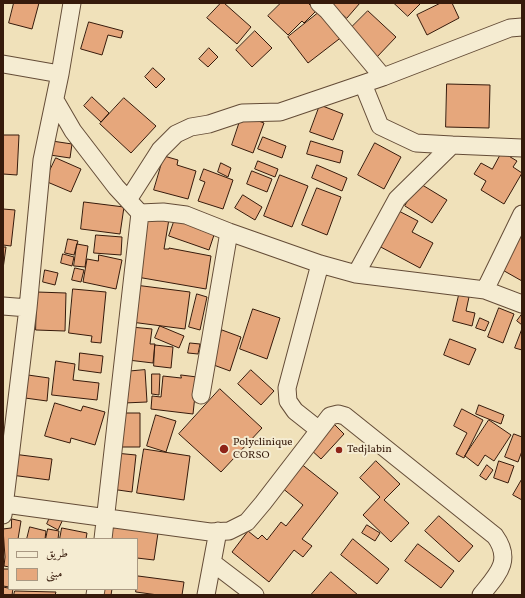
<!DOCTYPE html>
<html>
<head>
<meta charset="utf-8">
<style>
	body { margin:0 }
	#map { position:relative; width:525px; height:598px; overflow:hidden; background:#f0e1ba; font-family:Vollkorn,Amiri,serif }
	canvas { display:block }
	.frame { position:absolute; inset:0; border:4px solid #361a0b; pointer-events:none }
	.legend { position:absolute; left:8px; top:538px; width:130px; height:52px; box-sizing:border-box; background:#f5ecd2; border:1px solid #a99882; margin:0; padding:5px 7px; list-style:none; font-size:12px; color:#361a0b }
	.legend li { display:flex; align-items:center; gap:8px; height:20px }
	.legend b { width:20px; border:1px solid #a99882 }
</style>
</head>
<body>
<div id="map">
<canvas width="525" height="598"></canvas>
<div class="frame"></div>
<ul class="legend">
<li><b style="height:5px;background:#f5ecd2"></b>طريق</li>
<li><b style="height:11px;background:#e6a77c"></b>مبنى</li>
</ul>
</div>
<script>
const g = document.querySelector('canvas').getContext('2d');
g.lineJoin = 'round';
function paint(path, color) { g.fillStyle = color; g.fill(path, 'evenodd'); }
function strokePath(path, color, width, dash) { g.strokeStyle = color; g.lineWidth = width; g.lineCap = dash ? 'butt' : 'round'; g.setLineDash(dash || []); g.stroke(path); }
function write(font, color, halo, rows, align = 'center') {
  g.font = font + ' Vollkorn,serif'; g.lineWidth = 4; g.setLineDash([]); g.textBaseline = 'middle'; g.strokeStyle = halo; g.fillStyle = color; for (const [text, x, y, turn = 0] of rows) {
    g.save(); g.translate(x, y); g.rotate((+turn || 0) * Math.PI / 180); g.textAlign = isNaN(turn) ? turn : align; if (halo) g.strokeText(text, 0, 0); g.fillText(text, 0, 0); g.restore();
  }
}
const building = new Path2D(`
	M14 3H39L32 29 9 23Z
	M221 3H224L251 27 237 44 207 18Z
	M281 3H308L316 11 304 23 302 21 288 35 268 16Z
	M330 3H360L347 18Z
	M394 3H421L408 16Z
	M441 3H452L459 18 427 35 417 15Z
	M322 10 343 36 308 63 288 37Z
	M368 11 396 37 376 58 348 31Z
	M89 22 123 31 121 38 108 35 102 55 81 49Z
	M255 31 272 48 252 67 236 50Z
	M209 48 218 57 208 67 199 59Z
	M153 68 165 79 156 88 145 77Z
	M447 84 490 85 489 128 446 127Z
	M92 97 109 113 101 122 84 106Z
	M124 98 156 126 131 153 100 124Z
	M320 105 343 114 333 140 310 132Z
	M242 115 264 123 253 153 232 145Z
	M3 135H19L17 175 3 174Z
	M263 137 286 146 282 158 258 149Z
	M52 141 72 144 70 158 50 155Z
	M311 141 343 151 340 163 307 154Z
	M375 143 401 157 384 189 358 175Z
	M502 152 517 161 513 167 522 173 504 204 481 190 486 181 474 174 481 163 492 169Z
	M164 156 178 160 177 165 196 171 188 199 154 190Z
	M56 158 81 169 71 192 45 181Z
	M258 161 278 169 275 177 255 169Z
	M221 163 231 168 228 177 218 172Z
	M317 165 347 178 342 191 312 178Z
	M204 169 233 180 223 209 198 201 205 182 200 180Z
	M252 171 272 179 267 192 247 184Z
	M280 175 308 186 292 227 264 216Z
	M419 183 447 200 432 223 405 206Z
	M317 188 341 197 327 235 302 225Z
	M243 195 262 207 255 220 235 208Z
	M84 202 124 207 120 234 81 229Z
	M3 209 15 210 11 246 3 245Z
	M395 209 418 221 412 232 433 243 420 268 377 245Z
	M146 215 169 219 164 249H169V248L211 256 206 289 137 277Z
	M175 219 215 232 209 250 169 236Z
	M522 230V281L499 268Z
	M96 235 122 237 121 255 94 253Z
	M68 239 78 241 74 255 65 253Z
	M77 244 88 246 85 267 74 266Z
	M3 247H6L3 269Z
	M63 254 74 257 72 266 61 263Z
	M99 255 122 260 116 289 83 282 87 259 98 261Z
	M75 268 84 270 81 282 72 280Z
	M45 270 58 273 55 285 43 282Z
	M135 285 190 292 185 329 131 322Z
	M73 289 106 292 101 343 91 342 92 336 69 333Z
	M37 292 66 293 65 331 36 330Z
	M197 294 207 297 200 330 189 327Z
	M459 295 469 297 466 311 475 313 472 326 453 321Z
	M499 308 514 314 503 343 488 337Z
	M253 309 280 318 267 359 240 349Z
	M522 314V325L517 321Z
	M480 318 489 322 485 331 476 328Z
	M160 326 184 336 179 348 155 338Z
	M131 327 152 329 150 344H155L153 363 128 360Z
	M522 329V350L515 348Z
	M222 330 241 337 230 371 211 364Z
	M450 339 476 349 469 365 444 355Z
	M190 343 200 344 198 354 188 353Z
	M155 345 173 347 171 368 154 366Z
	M80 353 103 356 101 373 79 370Z
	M56 361 75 364 73 380 99 383 97 400 52 395Z
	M145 370 147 402 124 403 123 372Z
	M251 370 274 391 261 405 238 384Z
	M152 374H160L159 395 152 394Z
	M28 375 49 378 47 401 25 398Z
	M181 375 197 377 193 414 151 409 152 396 161 397 163 376 181 378Z
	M220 389 262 428 221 472 179 434Z
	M55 403 81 411 83 406 105 412 95 445 71 438 70 443 45 436Z
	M479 405 504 415 501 424 476 414Z
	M462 409 483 420 464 458 456 454 467 433 454 426Z
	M119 413H140V447H119Z
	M156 415 176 421 166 452 147 446Z
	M489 420 511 435 494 461 485 455 478 466 465 456Z
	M332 422 344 434 321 459 309 448Z
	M514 434 522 437V451L518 462 505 457Z
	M144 449 190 456 184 500 137 493Z
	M115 453 136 455 132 492 111 489Z
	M13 454 52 459 49 480 11 475Z
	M376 461 400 484 384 500 409 523 391 542 363 515 380 497 360 478Z
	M499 461 514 466 508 483 494 478Z
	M300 463 338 493 302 539 312 546 303 557 294 550 269 582 232 552 248 531 258 539 262 535 267 540 281 522 286 526 303 505 281 487Z
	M487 465 493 470 486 480 480 476Z
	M522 479V500L513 495Z
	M53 511 64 517 58 530 47 524Z
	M439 516 473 546 459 562 425 531Z
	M12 519 21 521 18 539H9V567L4 566 5 557 3 529 11 528Z
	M367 525 380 533 375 541 362 533Z
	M108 526 158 533 154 560 137 558V539H106Z
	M30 527 46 531 45 539H27Z
	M62 528 87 533 86 539H60Z
	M48 529 59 531 58 539H46Z
	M353 539 389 569 377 584 341 555Z
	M418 544 454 571 441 588 405 561Z
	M3 569H9V587L3 586Z
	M331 572 358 595H311Z
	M138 576 184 582 182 595H158L136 592Z
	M3 587 13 589 12 595H3Z
	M99 589H112L111 595H100Z
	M15 591 56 592 55 595H14Z`);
const street = new Path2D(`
	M319 3 327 10 383 77
	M3 64 60 74
	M363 84 380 126 416 143 452 145
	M55 100 73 131 116 187 140 213 163 212 186 215 229 232 320 264 356 274 485 290 522 304
	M128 200 160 150 176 134 191 127 209 124 242 113 280 112 383 77 510 28 522 27
	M356 274 397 199 452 145 522 148
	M485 290 522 214
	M3 306 28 308
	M201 395 229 232
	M319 430 295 411 288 401 287 388 320 264
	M5 504 210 532 229 531 247 522 263 503 330 416 338 414 345 416 495 536C513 561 497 575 481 595
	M3 515 28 308 42 160 60 74 72 3
	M103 539 140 213
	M213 563 255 595
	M95 595 96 589
	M206 595 218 531`);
const markers = [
	[224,449,5,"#8f2418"],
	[339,450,4,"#8f2418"]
];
const poiNames = [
	["Polyclinique",233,443],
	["CORSO",233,456],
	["Tedjlabin",347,450]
];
paint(building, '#e6a77c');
strokePath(building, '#361a0b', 1);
strokePath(street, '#644c37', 19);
strokePath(street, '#f5ecd2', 17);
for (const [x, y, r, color] of markers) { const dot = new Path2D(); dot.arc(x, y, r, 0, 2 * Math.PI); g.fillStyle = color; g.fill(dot); strokePath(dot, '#f5ecd2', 1.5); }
write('11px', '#361a0b', '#f5ecd2', poiNames, 'left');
</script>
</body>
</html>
